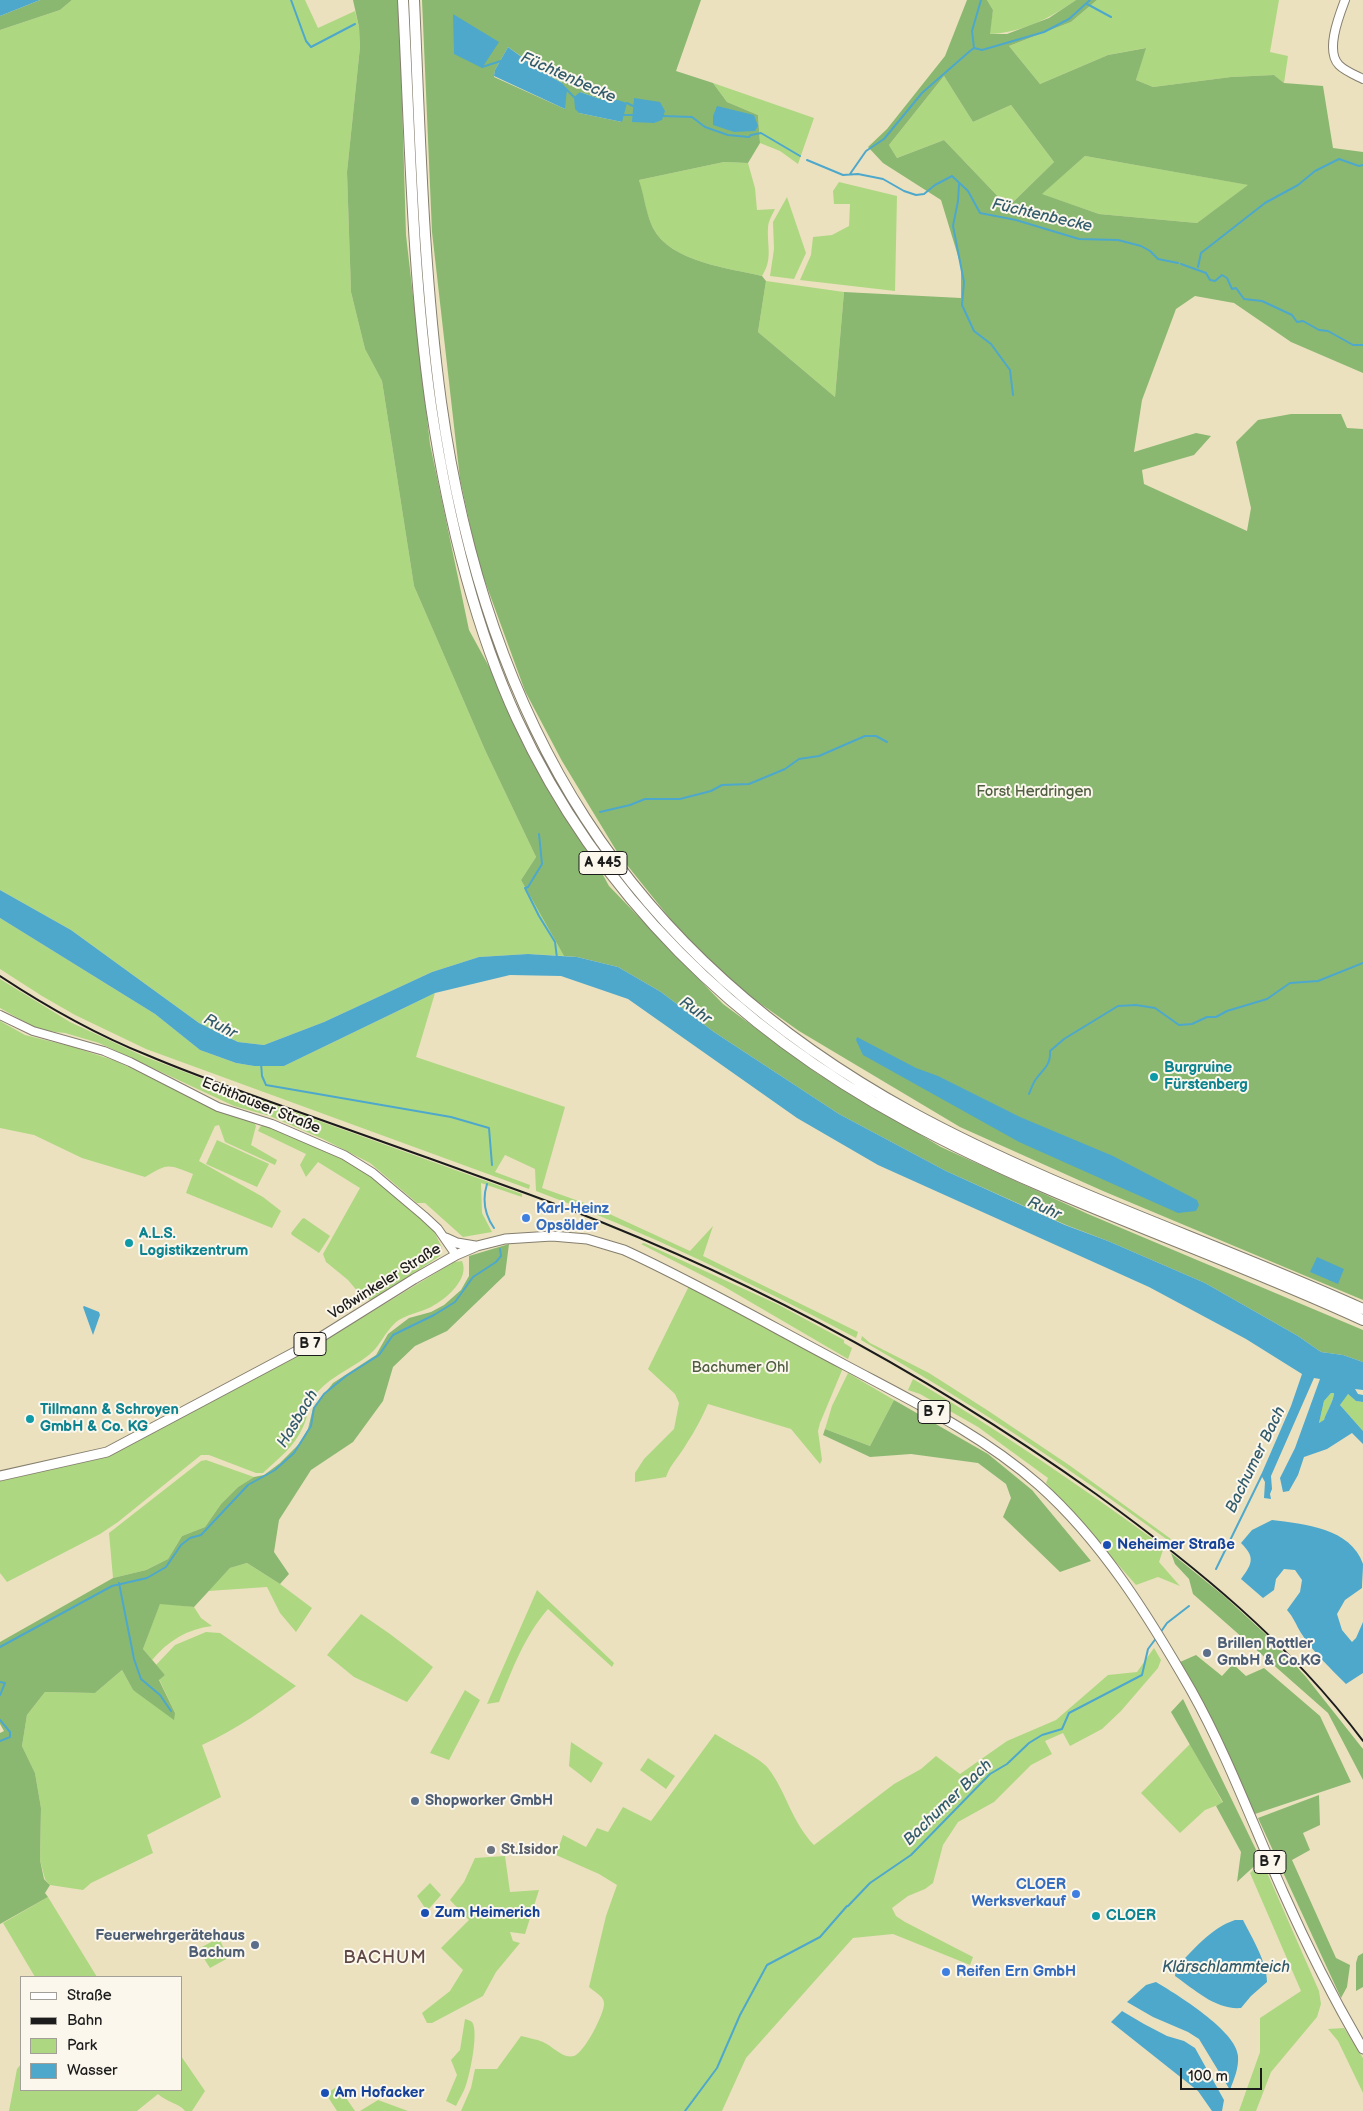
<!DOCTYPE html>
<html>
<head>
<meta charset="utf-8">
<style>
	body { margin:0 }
	#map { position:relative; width:1363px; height:2111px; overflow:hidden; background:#ebe1bf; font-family:"Balsamiq Sans",sans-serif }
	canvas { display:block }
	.legend { position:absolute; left:20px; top:1976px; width:162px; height:115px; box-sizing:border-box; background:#fbf7ec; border:1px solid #a29f99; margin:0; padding:6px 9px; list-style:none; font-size:15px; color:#1c1c1c }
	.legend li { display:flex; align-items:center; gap:10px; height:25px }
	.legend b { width:25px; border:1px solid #a29f99 }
	.scale { position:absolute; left:1180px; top:2068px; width:82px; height:22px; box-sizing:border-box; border:2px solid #1c1c1c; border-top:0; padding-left:6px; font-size:15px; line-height:18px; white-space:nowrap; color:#1c1c1c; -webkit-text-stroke:4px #fbf7ec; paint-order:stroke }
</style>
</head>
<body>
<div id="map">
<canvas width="1363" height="2111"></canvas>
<ul class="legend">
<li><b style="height:6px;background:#fff"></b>Straße</li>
<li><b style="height:6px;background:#1c1c1c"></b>Bahn</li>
<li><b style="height:14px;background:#aed782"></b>Park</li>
<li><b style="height:14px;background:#4ea8cc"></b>Wasser</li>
</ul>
<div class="scale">100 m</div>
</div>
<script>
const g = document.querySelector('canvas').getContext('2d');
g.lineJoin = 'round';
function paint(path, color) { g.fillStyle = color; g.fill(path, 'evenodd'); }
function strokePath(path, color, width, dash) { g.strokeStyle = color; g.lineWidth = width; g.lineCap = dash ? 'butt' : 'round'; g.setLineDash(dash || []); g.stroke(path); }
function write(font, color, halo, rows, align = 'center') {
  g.font = font + ' "Balsamiq Sans",sans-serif'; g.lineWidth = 4; g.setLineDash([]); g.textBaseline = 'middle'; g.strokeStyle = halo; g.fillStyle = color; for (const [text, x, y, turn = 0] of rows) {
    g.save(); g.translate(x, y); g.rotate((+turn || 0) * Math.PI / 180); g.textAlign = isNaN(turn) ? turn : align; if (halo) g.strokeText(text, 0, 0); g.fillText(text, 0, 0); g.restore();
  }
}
const green = new Path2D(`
	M72 0H305L318 28 355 11 359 27 360 47 347 172 351 292 365 349 382 381 414 586 485 750 536 857 521 880 564 956 528 954 479 957 432 972 324 1022 264 1045 238 1042 199 1023 71 930 0 890V30L60 10Z
	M987 0H1076C1050 18 1022 33 989 34L993 10Z
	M1097 0H1279L1270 52 1288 56 1284 83 1274 75 1231 77 1153 87 1136 80 1145 48 1108 55 1040 84 1009 46 1071 22Z
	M944 76 973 122 1011 105 1054 162 1008 207 944 140 897 158 889 145Z
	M713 83 814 118 798 164 780 151 760 143 758 115 727 102Z
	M1085 156 1249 185 1197 223 1099 214 1041 194Z
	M724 162 748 163 755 188 757 210 775 209C772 215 768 222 768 228 767 247 773 259 762 276 729 268 670 262 653 228 646 214 643 195 639 180Z
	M839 182 897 196 895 291 800 280 811 255 813 237 832 235 849 226 850 204H834L833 191Z
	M787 197 806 253 794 279 770 276 774 249 773 222Z
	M766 281 844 292 835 397 758 332Z
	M0 918 155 1014 200 1050 236 1063 254 1066H284L435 993 416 1057 565 1107 542 1188 590 1205 690 1251 713 1226 703 1256 858 1332 856 1338C752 1283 646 1232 536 1191L535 1169 505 1155 495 1172 530 1185 529 1189 146 1049 75 1015 42 996 0 969Z
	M0 979 70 1022 143 1056 208 1081 522 1194V1197L481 1183 482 1213 492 1232 463 1237 425 1203H417L370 1163 323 1139 270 1116 234 1106 99 1043 65 1033 39 1030 0 1008Z
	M0 1021 25 1035 73 1047 116 1061 223 1113 254 1122 256 1126 251 1145 277 1160 275 1165 225 1142 219 1125 215 1126 199 1161 263 1197 281 1211 272 1228 186 1193 193 1174C167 1164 169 1163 145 1177L82 1158 34 1135 0 1128Z
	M264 1124 326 1150 362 1169 408 1205 433 1229 442 1248 440 1256 373 1300 364 1299 348 1280 326 1262 323 1254 360 1188 318 1162 306 1177 300 1165 306 1154 258 1131 260 1127Z
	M217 1140 269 1164 257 1187 206 1164Z
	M304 1218 330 1236 319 1253 292 1235 291 1233 302 1219Z
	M644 1243 779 1305 844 1340V1343L852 1348 848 1359 723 1286 641 1244Z
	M462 1261C470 1279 446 1299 431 1307 419 1313 407 1314 396 1322 384 1333 381 1345 370 1354 352 1369 330 1376 315 1395 308 1405 308 1417 303 1427 295 1446 278 1459 263 1473H256L209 1455H201L118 1522 100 1534 7 1582 0 1573V1481L109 1456 315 1346 454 1262Z
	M689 1286 843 1368 820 1423 818 1431 822 1460 820 1464 791 1429 708 1404C702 1417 695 1431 687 1443 680 1456 671 1463 666 1477L635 1482V1473L644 1459 674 1429 679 1403 675 1394 648 1369Z
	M862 1336 870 1343 929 1373 987 1410 1069 1465 1171 1539 1169 1541C1070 1468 968 1401 861 1340Z
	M848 1373 894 1400 870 1446 825 1429 832 1406Z
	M913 1379C1000 1431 1082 1487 1164 1547L1159 1562 1180 1586 1158 1577 1136 1585 1046 1483 1048 1478 978 1427 920 1394 908 1390Z
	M1331 1393H1334C1334 1400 1326 1413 1324 1421L1319 1423 1324 1401Z
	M1347 1393 1356 1401 1363 1402V1431L1340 1405Z
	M206 1460 254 1477 238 1487 221 1504 205 1527 182 1536 168 1559 146 1570 113 1578 109 1533 201 1461Z
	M247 1563 280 1584 312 1608 296 1632 280 1613 267 1587 208 1591 230 1568Z
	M537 1590 614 1663 612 1667 548 1609C525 1635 512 1670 499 1702L487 1704Z
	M160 1603 194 1607 201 1618 212 1626C187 1629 168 1641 152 1660L143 1649Z
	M361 1614 390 1634 433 1667 407 1702 354 1677 327 1655Z
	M206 1632 220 1633 296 1686C266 1708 236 1730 202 1745L221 1797 147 1835 153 1853 91 1883 83 1890 50 1885 45 1879 40 1860 41 1808 35 1773 22 1746 27 1715 45 1692 95 1693 122 1670 133 1690 175 1713 159 1679 165 1675 156 1665 175 1645Z
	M1154 1648 1161 1660 1158 1668 1121 1711 1102 1729 1070 1746 1063 1733 1045 1741 1052 1754 1031 1765 994 1802 958 1822 943 1845 933 1883 925 1889 908 1896 892 1908 896 1916 905 1922 973 1957 970 1965 893 1934 853 1938 746 2058 722 2111H461L471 2088 475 2069H497L521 2036C528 2038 536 2039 543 2042 553 2046 562 2059 574 2056 584 2053 605 2013 604 2003 604 1996 593 1991 589 1987L606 1916 617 1885 599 1874 556 1855 563 1835 586 1847 597 1828 608 1832 623 1807 651 1821 715 1734C727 1742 760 1758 768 1768 787 1793 791 1821 814 1845L894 1784 921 1769 936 1756 960 1774 1007 1741 1056 1720 1108 1675 1137 1672Z
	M465 1690 480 1700 449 1760 430 1753Z
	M571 1742 603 1763 591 1783 569 1766Z
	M1190 1744 1223 1803 1205 1810 1180 1833 1141 1793Z
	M648 1758 675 1776 666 1789 640 1770Z
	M505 1856 510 1892 539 1890 525 1934 510 1932 513 1941 520 1943 496 1972 483 1996 432 2023H427L422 2013 450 1991 463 1970 441 1948 469 1920 450 1900 464 1882 475 1858Z
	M1262 1861 1319 1991 1321 2004 1317 2017 1271 2072 1256 2111H1239L1260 2052V2018L1301 1991 1250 1873Z
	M430 1883 441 1895 427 1911 417 1896Z
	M48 1897 97 1977H35L3 1923Z
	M219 1938 228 1958 210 1968 198 1949Z
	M465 2019C468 2020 469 2020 472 2022 479 2031 470 2074 466 2085 464 2092 459 2099 456 2106L446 2101 457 2075 451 2060 460 2050Z
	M1344 2028 1363 2058V2093L1338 2041 1328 2029Z
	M181 2056 205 2091 192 2111H185C179 2103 168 2103 158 2094L137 2111H9L17 2069 21 2064V2090H181Z
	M338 2086 355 2111H337L326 2094Z
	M378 2100 408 2111H360Z`);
const forest = new Path2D(`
	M40 0H72L60 10 0 30V16Z
	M353 0H399L406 235 430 444 469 630 609 886 723 1004 818 1074 941 1147 1088 1214 1363 1330V1362L1343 1355 1321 1352 1298 1336 1205 1283 1108 1241 1066 1225 946 1171 839 1114 714 1032 661 992 618 967 577 957 564 956 521 880 536 857 485 750 414 586 382 381 365 349 351 292 347 172 360 47 359 27Z
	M422 0H701L676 71 713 83 727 102 758 115 760 143 748 163 724 162 639 180C644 195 646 214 653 228 670 262 729 268 762 276L766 281 758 332 835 397 844 292 961 298V266L941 200 883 163 868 147 887 129 945 56 967 0H987L993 10 990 34H1007L1049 18 1076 0H1097L1071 22 1009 46 1040 84 1108 55 1146 48 1136 80 1153 87 1231 77 1274 75 1284 83 1323 86 1333 148 1363 152V373L1291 342 1234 303 1195 296 1176 309 1142 400 1134 452 1196 433 1211 436 1194 455 1142 470 1144 484 1247 531 1251 508 1236 442 1258 420 1291 414H1341L1347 428 1363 429V1300L1103 1191 960 1127 799 1031 737 987 680 931 619 855 562 761 525 691 478 562 460 479 432 232ZM508 47 542 71 562 83 565 109 494 77 495 70ZM944 76 973 122 1011 105 1054 162 1008 207 944 140 897 158 889 145ZM580 92 600 99 622 122 579 113ZM1085 156 1248 185 1197 223 1099 214 1042 194Z
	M509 1244 505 1275 447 1331 415 1346 393 1367 383 1401 353 1442 311 1470 279 1520 274 1552 289 1574 280 1584 247 1563 230 1568 194 1607 160 1604 143 1649 165 1675 159 1680 175 1713 174 1720 133 1690 122 1670 95 1693 45 1692 27 1715 22 1746 35 1773 41 1808 40 1860 44 1879 50 1885 45 1893 48 1897 0 1924V1733L4 1731 0 1724V1642L113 1578 146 1570 168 1559 182 1536 205 1527 221 1504 238 1487 254 1477 264 1475 280 1463 299 1444 308 1429 313 1408 333 1383 376 1355 388 1334 409 1318 431 1312 444 1305 461 1290 469 1276V1256Z
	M894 1400 988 1454 1032 1490 1091 1561 1060 1572 1003 1517 1011 1498 1006 1484 978 1463 911 1454 870 1457 823 1435 825 1429 870 1446Z
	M1171 1553 1224 1596 1272 1640 1306 1677 1363 1749V1780L1328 1713 1193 1594 1189 1579 1175 1564Z
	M1196 1655 1222 1676 1233 1664 1246 1676 1264 1668 1320 1716 1351 1782 1255 1814 1180 1662Z
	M1183 1699 1261 1860 1237 1882 1241 1852 1216 1806 1223 1802 1171 1712Z
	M1319 1795 1320 1825 1303 1833 1310 1850 1292 1860 1336 1958 1350 1965 1347 1987 1341 1998 1258 1818Z
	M1363 1953V1987L1356 1991V1963L1358 1956Z`);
const water = new Path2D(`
	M0 0H40L0 16Z
	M453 14 499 42 482 68 454 54Z
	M508 47 541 71 562 83 567 89 565 109 494 76 495 70Z
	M580 92 600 99 618 100 627 103 622 122 579 113 575 109 574 97Z
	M634 98 660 102 665 111 662 120 654 123 632 122Z
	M717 106 754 115 758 126 755 131 734 132 713 125V116Z
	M0 890 71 930 199 1023 238 1042 264 1045 324 1022 432 972 479 957 528 954 577 957 618 967 661 992 714 1032 839 1114 946 1171 1065 1225 1108 1241 1205 1283 1298 1336 1321 1352 1343 1355 1363 1362V1390L1355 1389 1358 1394 1363 1395V1402L1356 1401 1348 1394 1340 1405 1363 1431V1444L1352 1433 1327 1449 1304 1457 1298 1475 1289 1491 1283 1492 1280 1478 1295 1448 1320 1379 1314 1378 1271 1476 1272 1489 1270 1494 1271 1499 1264 1498 1265 1482 1261 1475 1291 1406 1302 1374 1246 1339 1149 1287 878 1165 797 1118 628 999 561 976 510 975 435 993 284 1066H254L236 1063 200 1050 155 1014 0 918ZM1331 1393H1334C1334 1400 1326 1413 1324 1420L1319 1423 1324 1401Z
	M857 1037 916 1068 938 1076 1020 1117 1113 1156 1197 1200 1199 1205 1196 1211 1178 1213 1019 1142 863 1055 856 1040Z
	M1317 1257 1344 1269 1338 1284 1310 1272Z
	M84 1306 99 1312 100 1315 93 1335 83 1307Z
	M1272 1520C1304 1524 1351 1528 1363 1564 1363 1571 1362 1581 1362 1588L1345 1600 1337 1614 1342 1630 1352 1642 1356 1638 1363 1622V1673L1346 1684C1330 1668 1313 1652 1301 1633 1296 1625 1294 1618 1287 1610L1300 1592 1302 1580 1295 1570 1284 1569 1276 1579 1274 1590 1263 1598 1241 1579C1253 1563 1255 1557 1241 1543L1252 1530Z
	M1235 1920H1243C1252 1938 1267 1962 1267 1982L1251 1996 1241 2008C1216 2010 1195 1990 1175 1976L1176 1968C1193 1950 1211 1928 1235 1920Z
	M1156 1982C1176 1994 1237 2031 1238 2056 1239 2068 1234 2079 1230 2090L1199 2039 1188 2032 1153 2017 1127 2002 1146 1985Z
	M1122 2011 1144 2024 1167 2036 1184 2041 1195 2048 1224 2100 1222 2111H1212L1198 2091 1111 2022Z`);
const stream = new Path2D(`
	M291 0 306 41 311 47 355 24
	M1087 4 1111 17
	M974 48 972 31 981 0
	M482 67 501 61
	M565 88 574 97
	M627 103 633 106
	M623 115H633
	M663 116 692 117 705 127 728 135 749 137 751 135 761 133 800 156
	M807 160 843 175 858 174 883 179 904 191 916 195 924 194 935 185 952 176 968 191 980 213 1016 220 1079 239 1118 240 1141 246 1150 251 1158 259 1178 263
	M850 174 866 151 884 139 922 93 970 51 974 48 982 50 1044 32 1069 19 1090 0
	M959 184 958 201 953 226 964 282 962 305 974 331 991 344 1010 370 1013 395
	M1181 264 1206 273 1210 280 1215 281 1222 275 1227 278 1232 289 1236 288 1244 299 1262 301 1292 315 1297 322 1303 321 1319 330 1328 331 1353 345H1363
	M1198 267 1201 253 1265 203 1298 185 1315 171 1339 159 1359 166 1363 165
	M600 812 630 805 645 799H680L711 791 722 785 749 784 785 769 799 759 819 756 865 736H876L887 742
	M539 834 542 864 528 887 525 888 539 916 555 942 557 958
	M261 1063 262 1076 266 1085 451 1117 489 1128 492 1165
	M1029 1094C1031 1089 1033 1083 1036 1079 1044 1068 1051 1065 1050 1051L1064 1039 1118 1006 1136 1005 1155 1008 1179 1025 1192 1024 1207 1017H1216L1227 1011 1267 999 1290 983 1318 981 1363 963
	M487 1184C482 1200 485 1215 494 1228
	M1216 1569 1262 1475
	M119 1583 134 1659 141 1679 160 1695 171 1711
	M1160 1633 1167 1623 1189 1606
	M0 1647 112 1586 147 1578 166 1567 181 1545 190 1538 201 1535 248 1485 275 1470 294 1453 311 1426 314 1408 324 1394 346 1376 379 1355 393 1335 434 1315 455 1302 473 1277 496 1262 501 1256 500 1249
	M0 1682 5 1683 0 1695
	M0 1720 10 1732V1737L0 1741
	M848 1906 870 1883 911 1855 990 1774 1007 1764 1029 1743 1042 1735 1062 1729 1069 1713 1142 1675 1148 1649 1157 1637
	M685 2111 717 2068 740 2015 767 1965 820 1937 847 1906`);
const secondary = new Path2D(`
	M1345 0C1339 16 1325 51 1339 65 1345 71 1355 75 1363 79
	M0 1015 33 1031 104 1051 130 1062 218 1107 272 1124 344 1155 373 1173 424 1216 438 1229 456 1255`);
const primary = new Path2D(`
	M446 1238 457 1243 475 1246
	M0 1476 107 1452 310 1344 414 1279 456 1255 477 1246 505 1239 552 1236 587 1239 624 1250C698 1284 769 1325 841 1363 910 1400 980 1433 1039 1485 1102 1541 1149 1617 1191 1690 1227 1754 1253 1825 1283 1892 1307 1946 1333 1998 1363 2049`);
const highway = new Path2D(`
	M403 0C410 135 412 272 431 406 447 513 472 621 517 719 599 896 737 1029 907 1121 1053 1201 1212 1250 1363 1320
	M414 0C420 134 423 269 441 402 486 723 624 954 911 1112 1056 1191 1213 1241 1363 1309`);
const rail = new Path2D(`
	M0 976C47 1007 95 1034 147 1055 196 1076 246 1093 296 1111 373 1138 451 1166 528 1194 729 1267 922 1370 1096 1494 1195 1566 1289 1642 1363 1741`);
const markers = [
	[1154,1077,5,"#0f9aa8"],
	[526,1218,5,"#3f7fe0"],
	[129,1243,5,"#0f9aa8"],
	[30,1419,5,"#0f9aa8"],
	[1107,1545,5,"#1a4fb4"],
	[1207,1653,5,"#5c6f8a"],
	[415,1801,5,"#5c6f8a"],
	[491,1850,5,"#6b7280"],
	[1076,1894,5,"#3f7fe0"],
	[425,1913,5,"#1a4fb4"],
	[1096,1916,5,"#0f9aa8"],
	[255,1945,5,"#5c6f8a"],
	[946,1972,5,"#3f7fe0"],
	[325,2093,5,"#1a4fb4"]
];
const shields = [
	[603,863,48],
	[310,1344,32],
	[934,1412,32],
	[1270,1862,32]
];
const shieldNames = [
	["A 445",603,863],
	["B 7",310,1344],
	["B 7",934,1412],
	["B 7",1270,1862]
];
const parkNames = [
	["Forst Herdringen",1034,792],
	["Bachumer Ohl",740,1368]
];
const cultureNames = [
	["Burgruine",1164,1068],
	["Fürstenberg",1164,1085],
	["A.L.S.",139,1234],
	["Logistikzentrum",139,1251],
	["Tillmann & Schroyen",40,1410],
	["GmbH & Co. KG",40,1427],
	["CLOER",1106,1916]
];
const streetNames = [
	["Echthauser Straße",261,1106,22],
	["Voßwinkeler Straße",385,1282,-32]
];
const shopNames = [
	["Karl-Heinz",536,1209],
	["Opsölder",536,1226],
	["CLOER",1066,1885,"right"],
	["Werksverkauf",1066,1902,"right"],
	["Reifen Ern GmbH",956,1972]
];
const transitNames = [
	["Neheimer Straße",1117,1545],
	["Zum Heimerich",435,1913],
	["Am Hofacker",335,2093]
];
const serviceNames = [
	["Brillen Rottler",1217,1644],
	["GmbH & Co.KG",1217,1661],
	["Shopworker GmbH",425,1801],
	["Feuerwehrgerätehaus",245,1936,"right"],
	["Bachum",245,1953,"right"]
];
const worshipNames = [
	["St.Isidor",501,1850]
];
const waterNames = [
	["Füchtenbecke",568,78,24],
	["Füchtenbecke",1042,216,13],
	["Ruhr",695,1011,35],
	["Ruhr",220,1027,28],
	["Ruhr",1044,1209,24],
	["Hasbach",298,1419,-59],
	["Bachumer Bach",1256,1460,-64],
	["Bachumer Bach",948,1803,-44],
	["Klärschlammteich",1226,1968]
];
const quarterNames = [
	["BACHUM",385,1958]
];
paint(green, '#aed782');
paint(forest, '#8ab870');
paint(water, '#4ea8cc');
strokePath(stream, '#4ea8cc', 2);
strokePath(secondary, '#847e6e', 10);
strokePath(primary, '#847e6e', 11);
strokePath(highway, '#847e6e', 12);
strokePath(secondary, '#fff', 8);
strokePath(primary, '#fff', 9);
strokePath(highway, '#fff', 10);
strokePath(rail, '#1c1c1c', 2);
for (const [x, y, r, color] of markers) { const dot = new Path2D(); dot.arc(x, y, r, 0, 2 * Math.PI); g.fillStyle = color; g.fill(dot); strokePath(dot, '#fbf7ec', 2); }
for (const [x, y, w] of shields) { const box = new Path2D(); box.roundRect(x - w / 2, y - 11.5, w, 23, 4); g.fillStyle = '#fbf7ec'; g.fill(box); strokePath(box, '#1c1c1c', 1); }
write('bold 14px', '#1c1c1c', null, shieldNames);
write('15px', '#4f5d40', '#fbf7ec', parkNames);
write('bold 15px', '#0d838f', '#fbf7ec', cultureNames, 'left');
write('15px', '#1c1c1c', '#fbf7ec', streetNames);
write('bold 15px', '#366cbe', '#fbf7ec', shopNames, 'left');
write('bold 15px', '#164399', '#fbf7ec', transitNames, 'left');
write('bold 15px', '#4e5e75', '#fbf7ec', serviceNames, 'left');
write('bold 15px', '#5b616d', '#fbf7ec', worshipNames, 'left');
write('italic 16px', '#325b6b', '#fbf7ec', waterNames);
g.letterSpacing = '1px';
write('18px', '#604947', '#fbf7ec', quarterNames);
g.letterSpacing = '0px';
</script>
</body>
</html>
